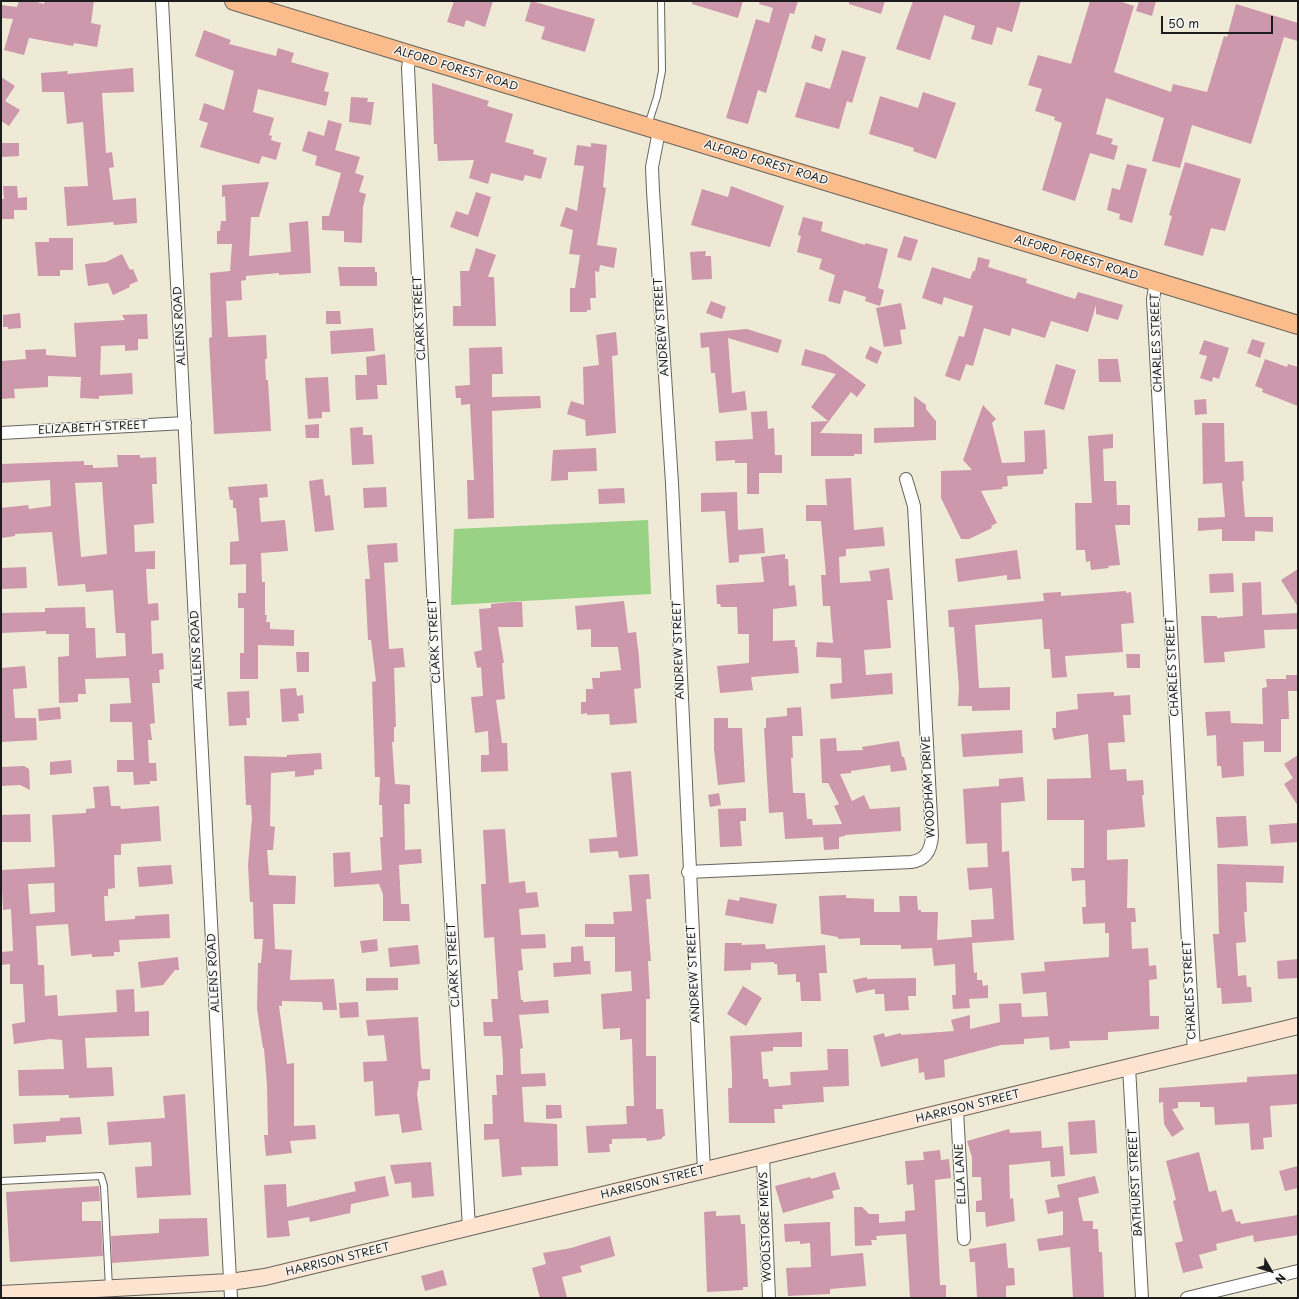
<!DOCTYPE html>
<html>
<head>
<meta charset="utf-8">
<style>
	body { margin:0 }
	#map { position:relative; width:1299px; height:1299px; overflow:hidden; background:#efead5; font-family:"Playpen Sans",sans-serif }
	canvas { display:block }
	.frame { position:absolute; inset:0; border:2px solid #1c1c1c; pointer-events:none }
	.north { position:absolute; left:1251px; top:1251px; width:40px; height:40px; -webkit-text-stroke:3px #f6f6f2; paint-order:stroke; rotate:129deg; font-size:11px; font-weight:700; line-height:16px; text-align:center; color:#1c1c1c }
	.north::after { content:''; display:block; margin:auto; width:14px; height:18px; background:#1c1c1c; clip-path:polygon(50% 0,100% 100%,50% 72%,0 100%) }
	.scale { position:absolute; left:1161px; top:16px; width:112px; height:18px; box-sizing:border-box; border:2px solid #1c1c1c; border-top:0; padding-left:5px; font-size:12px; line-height:14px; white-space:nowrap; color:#1c1c1c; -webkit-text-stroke:3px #f6f6f2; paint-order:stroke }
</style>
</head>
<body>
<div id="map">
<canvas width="1299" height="1299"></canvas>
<div class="frame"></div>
<div class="north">N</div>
<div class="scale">50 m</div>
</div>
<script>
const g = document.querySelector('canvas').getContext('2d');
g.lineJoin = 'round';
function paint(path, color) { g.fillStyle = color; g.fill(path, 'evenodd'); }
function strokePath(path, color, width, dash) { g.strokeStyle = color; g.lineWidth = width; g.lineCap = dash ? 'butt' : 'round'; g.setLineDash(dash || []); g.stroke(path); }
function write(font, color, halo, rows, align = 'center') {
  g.font = font + ' "Playpen Sans",sans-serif'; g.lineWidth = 3; g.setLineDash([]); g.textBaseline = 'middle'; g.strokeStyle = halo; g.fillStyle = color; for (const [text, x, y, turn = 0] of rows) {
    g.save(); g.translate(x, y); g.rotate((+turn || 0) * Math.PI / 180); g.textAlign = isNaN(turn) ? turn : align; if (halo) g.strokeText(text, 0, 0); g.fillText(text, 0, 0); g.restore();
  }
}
const green = new Path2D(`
	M648 520 651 594 451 605 454 529Z`);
const building = new Path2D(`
	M19 1H33L44 4 45 1H94L91 23 101 25 97 47 74 43 73 46 29 38 24 55 4 50 13 19 1 18V5L17 7Z
	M454 1H493L485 27 466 20 464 27 447 22Z
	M531 1 595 19 585 52 541 39 545 27 525 21Z
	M692 1H743L738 18 692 4Z
	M760 1H798L794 14 790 13 766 93 758 90 748 124 726 118 756 19 769 23 773 8 759 4Z
	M849 1H885L881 14 849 4Z
	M913 1H1021L1012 32 997 27 992 45 971 39 975 26 944 15 930 60 896 49Z
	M1090 1H1119L1134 6 1114 72 1171 92 1173 84 1207 92 1224 36 1227 37 1236 4 1298 23V41L1284 37 1251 144 1192 125 1180 168 1152 161 1164 118 1106 98 1096 134 1113 139 1111 144 1118 146 1114 160 1090 153 1075 201 1042 190 1062 123 1054 120 1055 117 1035 111 1042 89 1028 85 1038 55 1071 64Z
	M1139 1H1156L1152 16 1136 11Z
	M204 30 231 40 229 44 276 56 278 48 294 53 291 62 329 73 324 91 329 92 326 106 258 89 253 112 274 118 269 135 272 136 271 140 281 143 276 160 262 156 259 164 200 147 208 123 199 120 204 103 224 110 234 71 195 56Z
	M815 35 826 39 822 52 811 48Z
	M842 50 866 57 852 103 847 101 839 129 795 117 806 82 830 89Z
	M133 68 134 92 102 93 106 153 112 152 114 167 109 168 113 200 136 198 137 223 114 225 113 222 67 226 64 187 88 186 83 122 67 124 64 92H42L41 73 68 71 67 74Z
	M1 77 15 86 5 101 20 110 9 126 1 121Z
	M432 83 489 101 487 106 513 114 505 142 534 150 533 154 547 158 541 179 525 175 523 181 491 173 488 184 469 178 474 160 438 161 437 144H434Z
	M923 92 956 103 936 159 913 151 914 148 869 134 880 96 918 108Z
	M351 97 368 98 367 102H374L371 125 349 122Z
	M328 120 342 124 335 150 360 157 355 173 364 176 359 192 366 194 363 207 362 243 344 242V231L322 230V216H329L341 173 315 165 317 156 302 151 308 131 324 136Z
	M1 143H19V156L1 157Z
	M591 143 607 145 603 187 606 188 597 245 617 248 614 268 600 265 599 272 595 271 596 298H590L591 310H587V312H570V288H575L580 255 569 254 573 230 560 226 566 207 577 211 584 166 574 165 577 145 591 147Z
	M1185 162 1241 179 1225 231 1211 228 1203 256 1164 245 1172 216 1169 215Z
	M1127 164 1147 169 1132 223 1119 219 1120 214 1107 210 1112 188 1120 190Z
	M269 182 259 217H251L249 256 291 252 289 223 308 221 311 273 279 275V273L246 276V280L241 281 242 300 226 301 228 337 266 335 267 359H265L266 380H268L271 431 214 434 209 338 212 337 210 273 230 271 232 244H217V231H220L221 221H226L225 196 222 197V185Z
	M3 186H17L18 198 27 197V210H14V219H1V199H4Z
	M731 186 784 206 770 247 691 225 702 189 728 197Z
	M476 192 491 197 478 237 450 227 456 211 468 215Z
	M803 217 823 222 821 231 865 245V243L888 249 878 288 884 290 880 306 865 301 866 297 844 290 840 304 828 301 835 275 819 269 822 259 797 252 801 236 798 235Z
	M904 236 918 240 911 261 897 257Z
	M49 238H73V270H60V276H38L35 242H49Z
	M476 248 496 255 488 277H494L496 326H453V306H461L460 271H469Z
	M706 251 705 256H711L712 279 692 280 690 252Z
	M122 254 130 270 133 269 138 281 129 285 130 287 113 295 108 283 88 286 85 264 106 262Z
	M978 257 990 260 988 267 1027 279 1026 283 1075 299 1078 292 1123 305 1118 320 1096 314V305L1088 332 1051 321 1045 338 1012 328 1010 336 984 328 973 366 966 364 960 381 945 376 959 336 964 337 973 306 944 297 942 305 922 298 932 267 970 279 973 271H975Z
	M338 267H375V272H377V286H340Z
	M711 301 726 307 722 319 706 313Z
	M901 303 906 329 900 330 902 344 884 347 876 308Z
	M326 311H340L341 324H326Z
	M20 313 21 328 8 329V327H3V315Z
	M147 314 148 339H138V350L125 351V345L101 346 100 375 132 373 133 394 99 396V399L80 398 81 377 48 376V387L14 389 15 398 1 399V361L26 359 25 350 46 349V355L76 357 74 323 125 320 122 315Z
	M373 328 375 351 331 354 330 331Z
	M747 329 782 340 778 353 728 338 732 393 745 391 747 410 719 413 715 373H711L709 347 701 348 700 333Z
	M616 332 618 355 612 356 616 433 586 436 585 420 567 414 571 401 584 405 583 367 599 365 596 335Z
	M1252 339 1265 343 1260 358 1247 353Z
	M1204 340 1229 348 1219 379 1213 377 1212 382 1200 378 1207 356 1199 354Z
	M870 346 882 352 877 364 865 358Z
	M502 347 503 374H492V397L540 396 541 408 492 411 494 518 468 519 467 480H474L470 404 461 405V398H456L455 386 470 385 469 348Z
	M805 349 825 355 866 385 857 397 851 392 820 433 862 434V454H854V456H811V422L828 421 811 407 836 374 801 365Z
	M385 354 387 385H377L378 399 356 400 355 375H367L366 357Z
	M1098 359H1118L1121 382H1099Z
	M1265 359 1287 367 1288 364 1298 367V406L1262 392 1263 389 1255 386Z
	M1056 364 1076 370 1064 410 1044 404Z
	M328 377 330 412H322V418L308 419 305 378Z
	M914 396 926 405V409L936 421V440L874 443V428L914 427Z
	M1206 399 1207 414 1195 415 1194 400Z
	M983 405 996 419 992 423 1002 463 1025 462 1024 431 1045 430 1047 469H1044L1043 474 1007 476 1008 486 1002 487V489L981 491 997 523 991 526 992 528 969 539H961L941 498V471L972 470 963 460Z
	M767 411 768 429 774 428 775 455H782V473H759V494H747V463H735V460L716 461 715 441 753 439 751 412Z
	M1202 423H1224L1225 462 1243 461 1244 481H1242L1245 517H1273V532L1255 531V541H1222V529L1198 531V518L1225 517 1222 483 1203 484Z
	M319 424V438H306L305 425Z
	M363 427V435H372L374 464 352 465 350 428Z
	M1113 434V448L1103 449 1104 481H1116L1117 505H1130V525H1115L1120 565 1108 566 1109 568 1091 570 1090 561 1086 562 1085 550H1076L1075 503H1092L1088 436Z
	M596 448 597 471 568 472V480L551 481 553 450Z
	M117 455H140V458L156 457 157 484H152L154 523 134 525 135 552 155 551V569H146L148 604 158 603 159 620 151 621 152 654 163 653 164 669 159 670 160 683H152L155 723 150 724 152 740H148L149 763H156L157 781H150V784L134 785 133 772H117V760H134L132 722H110V704L131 703 129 678 85 679 86 694H78V702L59 703 58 657 69 656V634H46V631L1 633V613L45 612V608L85 607 86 628H95L96 658 126 656 125 633H116L113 590 86 592 85 584 58 586 52 532 15 534V536L1 538V508L28 505 29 509 51 506 50 480 1 483V464L84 461V465H93V468L118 467ZM102 482 107 554 81 557 75 483Z
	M851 478 854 530 883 527 885 546 846 549V556L839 557 840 583 871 581 869 571 889 568 893 600H887L891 648 864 650 866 675 892 673 893 694 831 699 830 684 842 683 841 658 816 657 817 642 833 643 830 606H823L821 575H826L821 521H806V505H827L825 479Z
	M323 479 325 496 330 495 334 530 315 532 309 481Z
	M267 484 268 497 259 498 261 522 285 520 288 551 261 553 262 582H265V615H267L266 622H270V629L294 630V646L258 645V679H240V653H244V608H238V593H246V564L230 565V542L239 541 236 508H233V500H230L228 487Z
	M386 487 387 507 364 508 363 488Z
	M624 488 625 503 599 504 598 489Z
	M737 492 738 530 763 528 765 553 739 555V562L729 563 725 511 701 512V493Z
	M397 543 398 562 384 563 389 649 403 648 405 667 394 668 396 727H394V742H392L395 784 410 785V804H404L405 850 421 849 422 863 399 865 401 904H409L410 921H383V894L379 884 334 887 333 853 350 852 351 873 382 870 380 837H383L382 805H379L380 777H375L372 682 376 681 371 640H368L365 579H370L367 545Z
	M1017 550 1021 579 1007 580V575L958 582 955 559Z
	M785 554V559H788L789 586 795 585 797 606 773 609V641L795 640V647H797L799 673 751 677 753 690 720 693 717 666 749 663V634H738L737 607H721L720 604H717L716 585 764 582 761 557Z
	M26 567 27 588 1 589V568Z
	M1298 569V607L1281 580Z
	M1233 573 1234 592 1210 593 1209 574Z
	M1261 582 1262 615 1298 613V629L1264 630 1265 648 1224 652 1225 662 1204 663 1201 616H1217V618L1243 616 1242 583Z
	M1126 591V593L1131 592 1134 623 1121 624 1123 652 1065 656 1067 677 1052 678 1050 649H1044L1042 619 975 625 979 688 1010 687V710L972 711V706H958L959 688 954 627H949L948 610 1044 601 1043 593 1061 592V596Z
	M624 601 628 633 636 632 639 657 641 688 634 689 637 723 610 725 609 714 587 715V713L581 714V702H586V689H593L592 678H600V672L621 670 618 647H591V629L577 630 575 606Z
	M511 602H522L523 627H498L504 663H502L505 699 496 700 502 743H507L508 771 481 772V755H489L488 731 475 733 471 697 483 696 481 667 477 668 474 652 482 650 479 609 491 608V604Z
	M296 652H309V672H297Z
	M1126 654H1140V668H1127Z
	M25 666 27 688 13 689 15 718H36L37 740 1 742V668Z
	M1286 675H1298V691H1288L1289 719H1281V752H1264V741L1243 742 1244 776 1222 778 1221 766H1217L1216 735 1207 736 1205 712 1230 711 1231 723 1263 724 1262 688 1267 687 1266 679H1286Z
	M296 688 297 696 303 695 304 713 298 714 299 721 282 722 280 689Z
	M249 691 250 718H246L247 725 229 726 227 692Z
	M1114 692V696L1130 695 1131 715H1123L1125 742 1108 743 1110 770 1126 769 1127 781 1143 780 1144 795H1142L1145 827 1107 830V860L1128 859 1127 908H1135L1136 922H1131L1132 949 1148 948 1149 966 1156 965 1157 979 1149 980 1150 1016H1159V1029L1108 1032V1040L1069 1041 1070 1048 1050 1050 1049 1037 1024 1039V1044L1001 1045 944 1060 945 1077 939 1078 925 1080 924 1072 919 1073 918 1058 881 1067 873 1036 884 1033 885 1037 901 1033V1035L954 1031 951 1020 970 1015V1029L1000 1022 999 1004 1021 1003 1022 1017 1048 1016 1046 992 1023 994 1021 973 1045 971 1044 962 1109 957V933H1105V923L1083 924 1082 907H1086L1085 880 1072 881 1071 868H1084V820H1047V779L1091 778 1088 734 1054 740 1052 728H1056V712L1078 709 1077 694Z
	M60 707 61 719 39 721 38 709Z
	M801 707 803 736H792L793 758H791L793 793H805L807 819H812L813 825 842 824 834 806 839 804 828 783H822L820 739 836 738 837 751 863 750 862 747 899 741 902 757H904L907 770 891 772 890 765 851 771V773L840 774 852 801 864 795 870 809 900 807 901 831 845 835V836L839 837V849L824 850 823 837 785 839 783 812 769 813 764 728H766V718L787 716V708Z
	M714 718H728V728H742L745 782 718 785 714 749Z
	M1022 730 1023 753 963 757 961 734Z
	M321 753 322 769 314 770V775L295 777V771L271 773 270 826 275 827 273 850H267L269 875 296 876 295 904H273L275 949 292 950 290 980 334 979 337 1010H323L322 1002 282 1001V1006H279L287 1064 294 1063V1126L315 1125 316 1139 290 1141 292 1153 266 1156 264 1135H268L267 1085 264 1048H263L257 1009 258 963H261L263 939H254L253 902H250L248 865 252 818 251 805H246L244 756 287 757V755Z
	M1298 755V806L1284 784 1293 778 1284 764Z
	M71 760 72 773 50 775V762Z
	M24 766 29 769 30 790 20 785 1 786V767Z
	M631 771 638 856 619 858 618 851 590 853 589 839 617 837 611 773Z
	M1023 777 1025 801 1001 803 1002 852 1009 851 1014 940 972 943 974 973 977 972V980H982L983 986 988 985V998L969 999 970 1008 953 1009 952 995H956L955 964 934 966 932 948 901 949V945H860V938L838 939V937L821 934 819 896 846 895V898L874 899V912H900L899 896H917L918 910H921V912H938L937 940 972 937 971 920 994 919 992 888 969 890 967 868 988 867 987 843 966 844 963 789 999 786V779Z
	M109 786 111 806H120L121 809 159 806 161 841 121 844V855H114L115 888 108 889V896H104L105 921 135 919V916L169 914 170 938 119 940 120 952H114V956L92 957V954L71 956 68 924 36 926 38 965H44L45 996 57 995 58 1016 117 1012 116 990 134 989 135 1012 149 1011V1036L85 1038 87 1068 112 1067 114 1096 69 1098V1095L19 1096 18 1070 64 1069 62 1040 50 1039 14 1044 12 1024 25 1022 23 984H10V964L1 965V952L13 951 11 909 3 910 1 870 55 867 52 815 86 813V809L95 808 93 787ZM54 883 55 912 30 914 28 884Z
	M719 793 721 805 710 807 708 795Z
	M746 808V821H740L742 846 720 847 718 809Z
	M30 814 31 842H1V815Z
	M1246 816 1248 846 1218 848 1216 817Z
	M1298 823V842L1271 844 1269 825Z
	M505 829 509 883 525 881 526 893 537 892 539 907 519 909 521 935 545 934 546 948 521 949 523 970 518 971 521 1000H523V1002L548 1000 549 1013 519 1015 523 1048 520 1049 521 1074 545 1073 546 1086 522 1087 524 1122 557 1124 558 1166 521 1167 522 1175 502 1177 499 1139 484 1140V1124H493L492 1095H497L496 1075H503V1061L501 1036H484L483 1022H493L491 999H498L494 937 484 938 481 884H486L483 830Z
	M1217 864 1284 866 1283 883 1246 882 1247 912H1244L1246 942 1236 943 1238 976 1246 975 1247 987H1251L1252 1002 1222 1004 1221 988H1217L1213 934H1219Z
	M171 865 173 884 139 887 137 867Z
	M649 874 651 899H646L651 961H648L650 999H646V1056H656V1109H663L665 1136 662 1137V1139L647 1141 646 1138 612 1139V1144H609L610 1152 588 1153 586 1126 627 1124 626 1106H634L632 1039 620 1040V1028L603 1029 601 994 632 991 631 971 615 972V937H585V924H614L613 912 632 911 629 875Z
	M740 897 777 904 773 924 725 915 728 899 739 901Z
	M377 939 378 951 362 953 360 941Z
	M725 943H742L741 945 765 944 766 949 825 945 827 973H819L821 1001H801L800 982H796V974L778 975 777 964H774V962L751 963V970L724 971Z
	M418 945 420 964 390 967 388 948Z
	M583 946 584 961H590L591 974 554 977 553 963 571 962V947Z
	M178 957 179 970H175L163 985 141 988 138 962Z
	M1298 959V978L1278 979 1277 961Z
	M867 977V979L916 978V996H908L909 1010 885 1011 884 994H875V989L856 993 853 980Z
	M366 978H398V990L366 991Z
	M743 986 762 998 746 1026 727 1014Z
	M358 1002 359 1017 340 1018 339 1003Z
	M418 1017 421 1064 422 1069H430V1080L419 1081 417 1094 422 1130 402 1133 399 1114 375 1116 373 1081 364 1082 363 1062 387 1061 384 1035 368 1036 366 1020Z
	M802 1032V1047H773V1051L761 1052 763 1079H768L769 1087 791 1085 790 1072 828 1070 827 1049H848L849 1086 823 1087 824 1102 782 1105 783 1109H774L775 1123H729L728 1088H732V1075L730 1036Z
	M1298 1074V1104L1270 1106 1272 1137 1263 1138 1264 1149 1251 1150 1249 1123 1215 1125 1214 1107H1200V1102H1178V1108L1172 1109 1184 1129 1172 1137 1164 1124 1163 1102 1159 1103V1088L1247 1082V1077Z
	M185 1094 191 1195 137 1198 135 1167 152 1166 151 1142 109 1145 107 1122 165 1118 163 1096Z
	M546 1105H561L562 1118 546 1119Z
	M80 1117 82 1134 46 1136V1142L14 1144 13 1124 60 1121V1118Z
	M1095 1120 1097 1153 1070 1155 1068 1122Z
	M1009 1129 1010 1133 1041 1131 1042 1148 1063 1146 1065 1176 1051 1177 1050 1161 1009 1165 1010 1199 1013 1198 1015 1221 986 1227 985 1212H976V1201L982 1200 981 1177H972V1157L967 1141Z
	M940 1150 941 1160 949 1159 951 1178 935 1180 940 1285H946V1298H910L906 1234 876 1236 877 1240H871L872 1245 855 1246 854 1207H862L869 1214H879V1223L905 1221V1211L915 1210 913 1184 907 1185 905 1161 924 1160 923 1152Z
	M1199 1152 1209 1192 1216 1190 1222 1212 1232 1209 1236 1222 1240 1221 1241 1224 1298 1215V1235L1254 1242 1253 1235 1216 1244 1217 1250 1199 1255 1203 1268 1183 1273 1175 1243 1183 1241 1173 1201 1176 1200 1166 1161Z
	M431 1162 434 1196 412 1198 411 1182 395 1184 390 1165Z
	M1298 1166V1188L1285 1191 1279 1171Z
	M835 1172 840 1189 832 1191 834 1198 783 1213 775 1186 810 1177 811 1179Z
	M385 1176 389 1196 351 1204 350 1213 310 1222 309 1217 288 1221 290 1236 267 1238 264 1185 286 1184 287 1207 356 1191 354 1182Z
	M1095 1176 1099 1193 1078 1198 1083 1221H1093V1229H1098L1099 1252H1102L1104 1298H1073L1070 1247 1039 1251 1037 1239 1063 1235V1211L1048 1214 1045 1200 1060 1197 1057 1185Z
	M99 1186 100 1201 82 1202V1221H101L103 1256 10 1262 6 1192Z
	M716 1211V1216L740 1215 741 1224H745L748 1287H743V1290L707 1292 704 1212Z
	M207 1218 209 1256 112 1263 111 1236 159 1233V1219Z
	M830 1222 831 1256 863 1253 866 1286 830 1289V1294L788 1296 786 1268 811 1267 810 1243 800 1244V1241L785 1242 784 1224Z
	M610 1236 615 1256 580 1266 582 1272 562 1277 567 1298H540L532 1268 546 1264 543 1253 571 1248Z
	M1006 1243 1008 1268H1014L1015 1285 1006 1286V1298H977L975 1262H970L969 1249Z
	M443 1270 447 1285 425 1291 421 1276Z`);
const lane = new Path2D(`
	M648 125 657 97 662 71 661 1
	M1 1181 101 1176 104 1186 109 1288`);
const street = new Path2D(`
	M162 1 231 1298
	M410 55 408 68 437 675 469 1228
	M659 131 652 167 653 191 672 483 704 1171
	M1156 282 1153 299 1194 1052
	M1 433 185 423
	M688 872 911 862C926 860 931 850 932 836L914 506 906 479
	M1129 1067 1142 1298
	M957 1110 964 1239
	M763 1157 769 1298
	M1187 1298 1298 1271`);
const secondary = new Path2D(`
	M1 1294 230 1282 265 1277 1298 1026`);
const primary = new Path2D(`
	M234 1 1298 325`);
const streetNames = [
	["ALFORD FOREST ROAD",456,69,17],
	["ALFORD FOREST ROAD",766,163,17],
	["ALFORD FOREST ROAD",1076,258,17],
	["CLARK STREET",420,318,-93],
	["ALLENS ROAD",180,326,-93],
	["ANDREW STREET",662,327,-94],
	["CHARLES STREET",1157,343,-92],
	["ELIZABETH STREET",93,428,-3],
	["CLARK STREET",435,641,-93],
	["ALLENS ROAD",197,650,-93],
	["ANDREW STREET",679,650,-92],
	["CHARLES STREET",1173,667,-93],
	["WOODHAM DRIVE",929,787,-93],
	["CLARK STREET",454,965,-93],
	["ALLENS ROAD",214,973,-93],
	["ANDREW STREET",694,974,-93],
	["CHARLES STREET",1190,990,-93],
	["HARRISON STREET",968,1107,-14],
	["ELLA LANE",961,1174,-93],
	["HARRISON STREET",653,1183,-14],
	["BATHURST STREET",1136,1183,-93],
	["WOOLSTORE MEWS",766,1227,-92],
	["HARRISON STREET",338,1260,-14]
];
paint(green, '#99d285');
paint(building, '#cd98ab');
strokePath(lane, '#66645d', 8);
strokePath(street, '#66645d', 14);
strokePath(secondary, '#66645d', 18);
strokePath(primary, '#66645d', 20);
strokePath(lane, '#fff', 6);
strokePath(street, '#fff', 12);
strokePath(secondary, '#fde4d0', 16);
strokePath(primary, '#f9bc8a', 18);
write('11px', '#1c1c1c', '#f6f6f2', streetNames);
</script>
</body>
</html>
